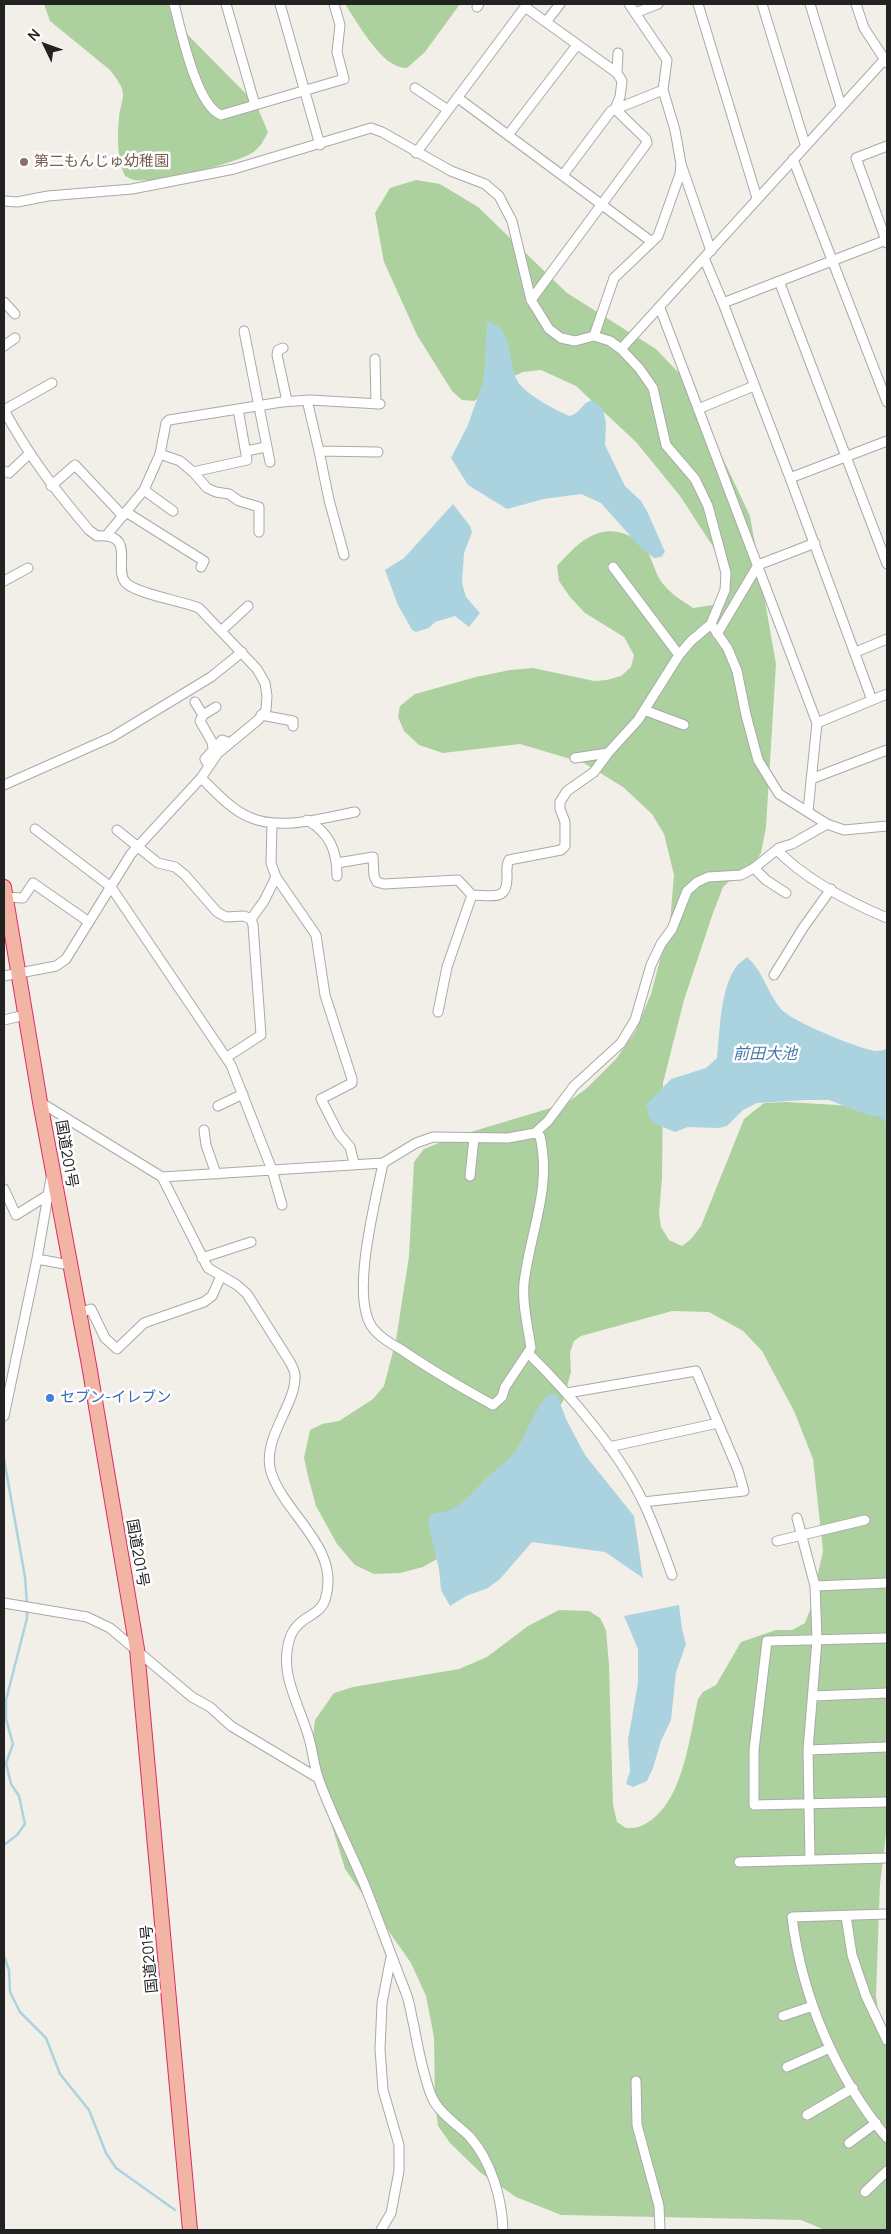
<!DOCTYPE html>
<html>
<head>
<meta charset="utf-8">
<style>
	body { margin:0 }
	#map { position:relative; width:891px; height:2234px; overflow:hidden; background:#f2efe9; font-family:Manrope,sans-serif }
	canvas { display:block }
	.frame { position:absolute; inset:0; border:5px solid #222; pointer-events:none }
	.north { position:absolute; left:20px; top:20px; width:50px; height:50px; -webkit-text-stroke:4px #fff; paint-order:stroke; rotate:312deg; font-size:14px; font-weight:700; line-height:20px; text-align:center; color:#222 }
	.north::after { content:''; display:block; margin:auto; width:18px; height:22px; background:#222; clip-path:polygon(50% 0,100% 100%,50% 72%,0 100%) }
</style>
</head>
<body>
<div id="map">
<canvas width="891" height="2234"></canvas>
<div class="frame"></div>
<div class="north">N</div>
</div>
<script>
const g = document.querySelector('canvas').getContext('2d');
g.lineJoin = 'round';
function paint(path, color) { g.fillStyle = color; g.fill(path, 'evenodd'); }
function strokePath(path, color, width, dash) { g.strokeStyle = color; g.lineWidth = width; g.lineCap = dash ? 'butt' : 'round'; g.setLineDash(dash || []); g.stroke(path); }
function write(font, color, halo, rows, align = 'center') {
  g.font = font + ' Manrope,"Noto Sans JP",sans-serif'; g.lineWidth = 5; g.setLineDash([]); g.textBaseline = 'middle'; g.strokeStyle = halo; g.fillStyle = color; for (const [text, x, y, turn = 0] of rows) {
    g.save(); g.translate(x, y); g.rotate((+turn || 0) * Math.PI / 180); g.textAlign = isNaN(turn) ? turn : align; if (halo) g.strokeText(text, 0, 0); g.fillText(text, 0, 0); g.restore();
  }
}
const forest = new Path2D(`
	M44 4H168L172 16 181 28 256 104 268 132C264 140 260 148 252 153 234 164 156 184 135 180 132 180 128 177 125 176 117 159 117 136 119 118 119 110 123 102 123 94 123 86 115 77 110 70L50 21Z
	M345 4H460L425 52 407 68C382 69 358 23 345 4Z
	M416 180 440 184 478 207 567 293 656 349 696 391 708 427 750 516 776 664 766 827 761 853 752 867 739 872 723 887 713 913 684 1000 663 1083 662 1179 659 1213 661 1227 669 1240 682 1246 691 1239 701 1226 744 1119 764 1103 787 1102 887 1108V1826L880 1884 876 1995 879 2018 887 2028V2230H825L801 2220 561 2215 516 2197 481 2173 450 2143 438 2126 435 2102 434 2037 426 1996 411 1963 345 1869 316 1774 313 1737 315 1720 334 1693 353 1687 459 1669 487 1657 528 1626 559 1610 589 1611 600 1618 606 1630 609 1665 613 1805 617 1822 626 1828C631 1828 637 1828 641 1826 683 1808 689 1738 698 1699L703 1692 716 1685 741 1642 776 1630H792L805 1623 810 1610 823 1551 813 1459 794 1411 762 1351 743 1331 709 1312 672 1311 581 1336 574 1341 570 1352 571 1372 563 1401 533 1447 444 1555 423 1567 400 1573 374 1574 355 1565 337 1544 316 1506 308 1476 304 1458 310 1430 322 1424 339 1421 373 1399 384 1386 396 1340 409 1256 414 1162 424 1149 451 1138 567 1103 587 1088 616 1059 635 1032 651 994 670 922 674 875 664 834 652 814 623 787 584 763 520 744 443 753 419 745 404 731 398 717 400 706 415 694 476 677 510 670 533 668 594 681 607 680 621 676 631 667 634 655 624 637 585 613 570 597 559 581 557 566C575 546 596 523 625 534 633 537 641 542 646 549 653 560 655 574 663 584 671 594 683 601 693 608L713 605 726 588 725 565 680 496 636 442 576 386 541 370 523 372 503 381 474 401 462 400 452 391 417 335 384 262 375 213 390 188Z`);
const water = new Path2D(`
	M487 322C516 327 506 362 518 382 526 394 556 411 570 416 580 413 582 403 592 400L603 409 606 423 605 445 625 486 641 501 648 513 665 552 661 557 654 558 640 547 601 503 581 494 544 499 507 509 468 485 451 458 468 425 484 379Z
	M453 504 470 526 472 532 464 553 462 583 466 597 480 613 469 627 455 616 435 622 429 628 416 632 412 630 398 605 385 570 404 558Z
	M747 957C763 971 767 992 781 1009 791 1021 859 1049 876 1051 879 1051 884 1050 887 1049V1122L877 1116H870L829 1100H805L757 1103 743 1110 727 1126 719 1128 688 1127 675 1132 655 1124 650 1119 646 1105 671 1079 706 1068 717 1058C720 1032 720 989 736 967 738 964 744 960 747 957Z
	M549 1394 557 1395 566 1419 585 1455 634 1516 643 1578 605 1552 532 1542 500 1579 488 1588 466 1596 450 1606 441 1590 439 1569 428 1523 429 1516C436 1511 443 1513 451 1510 468 1501 477 1486 491 1474 501 1465 511 1459 518 1447 529 1429 534 1409 549 1394Z
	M679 1605 682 1629 686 1644 676 1672 671 1720 661 1741 653 1768 647 1781 633 1787 626 1784 630 1771 628 1740 638 1683V1649L624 1616Z`);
const stream = new Path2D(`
	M4 1459 25 1577 27 1604
	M4 1845 17 1835 25 1824 19 1796 11 1784 6 1763 13 1744 6 1719V1700L27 1618V1609
	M4 1956 9 1970 10 1992 20 2012 46 2038 60 2074 89 2110 106 2153 116 2168 175 2210`);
const minor = new Path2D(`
	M174 4C181 30 196 105 221 115L344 79 337 52 340 25 334 4
	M226 4 255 105
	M280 4 320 145
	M629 4 667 60 663 90 675 130 681 164 711 251
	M698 4 757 198
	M762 4 805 144
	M810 4 841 106
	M856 4 864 28 887 63
	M477 7 479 4
	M635 13 658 4
	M546 22 560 4
	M617 73 618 53
	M415 88 448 110
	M458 98 652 242
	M508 135 577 45
	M416 153 525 7 617 73 622 81 620 97 615 109
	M793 159 887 402
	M563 175 611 111 663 90
	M4 201 17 202 48 196 132 189 234 169 371 128 382 132 451 171 485 184 499 196 512 221 531 300 549 329 561 338 575 341 594 336 614 278 658 236 680 174 681 164
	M887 243 856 158 887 146
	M704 258 723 303 790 478 872 700
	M779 281 887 564
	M531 300 647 143 646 139 615 109
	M4 302 15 314
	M723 303 886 240
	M660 308 817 723 808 811
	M244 331 270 462
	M4 346 15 338
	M283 348 278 350 277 355 287 401
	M621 349 884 60
	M375 359 376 404
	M307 400 319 451 378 452
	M698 409 754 386
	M4 410C29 456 55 490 89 530L97 536C138 533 112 569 126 583 137 594 182 601 199 608L257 669 265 683 267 696 266 710 258 720 218 753 201 778 131 854 66 959 56 966 4 976
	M4 410 52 383
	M246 451 266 447
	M319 451 329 500 344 555
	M160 454 180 461 193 472 247 460 238 409
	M4 471 9 473 29 454
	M193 472 207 488 216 492 229 494 239 501 259 507V532
	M790 478 887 441
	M51 486 75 465 123 516
	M144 490 173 511
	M126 512 204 561 201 567
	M106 536 144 490 160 454 166 423 169 420 282 402 310 400 380 404
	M613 567 679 655
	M4 581 28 568
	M711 624 728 649 737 671 746 715 758 760 779 794 827 824 844 830 887 826
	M221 631 248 606
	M717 634 758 565 815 543
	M856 652 887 639
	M195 702 203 715
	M644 710 684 725
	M261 715 293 721V726
	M817 723 887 694
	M213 748 212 742 200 721 203 715 216 707
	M575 758 608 753 638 720 679 655 691 641 711 624 725 590 726 573 708 506 695 479 666 445 653 388 639 368 621 349 610 341 594 336
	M209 766 205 759 222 740 230 743
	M201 778C215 791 230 809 249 817 280 831 322 818 355 812
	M811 779 887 750
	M4 785 112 737 211 677 242 652
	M307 820C330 833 337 851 337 876
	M272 823 271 863 276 877
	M35 829 111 887 231 1065 272 1170 282 1205
	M117 830 158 863 175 867 185 875 217 912 226 917 244 916 251 919
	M777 850C806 880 849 902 887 918
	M337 863 373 857 374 876 377 882 384 884 458 880 472 895C492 895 508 902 507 876 507 870 506 866 509 860L561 850 565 846V822L560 809V802L567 791 594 772 608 753
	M754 868 766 880 786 893
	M5 897 23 898 33 883 89 922
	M774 975 803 928 831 889
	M438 1012 447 967 472 895
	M4 1020 25 1015
	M227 1057 261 1035 253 925 251 919 264 901 276 877 316 935 325 995 352 1079V1083L321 1099 339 1134 350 1147 354 1163
	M40 1102 162 1177 383 1163 416 1143 433 1137 508 1138 535 1133 548 1121 574 1086 621 1043 635 1020 651 965 661 944 672 929 687 891 697 882 708 877 741 875 754 868 779 848 792 844 827 824
	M218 1106 243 1094
	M204 1130 206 1145 216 1174
	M383 1163C376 1200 350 1295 372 1327 379 1337 391 1344 402 1350 431 1370 462 1388 493 1405L502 1397 505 1387 531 1348C528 1327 522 1305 524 1283 530 1232 552 1189 540 1136L535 1133
	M470 1176 474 1138
	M162 1177 208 1268 237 1285 247 1294 290 1362C292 1366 295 1371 295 1376 296 1405 261 1439 271 1472 285 1516 342 1548 325 1600 320 1614 307 1615 298 1625 286 1636 285 1660 288 1675 292 1696 303 1717 309 1738 313 1752 314 1767 319 1780 332 1816 350 1850 365 1886 379 1921 392 1958 406 1993 410 2003 411 2015 414 2026 418 2049 423 2073 431 2095 438 2113 457 2124 470 2137 491 2161 502 2198 503 2230
	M4 1189 16 1215 48 1195
	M202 1258 251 1242
	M37 1259 70 1265
	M79 1313 91 1309 105 1338 117 1349 144 1323 204 1302 212 1296 221 1276
	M529 1354C569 1393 623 1456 646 1508 656 1530 664 1553 672 1575
	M567 1393 696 1371 738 1470 744 1491 643 1502
	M4 1416 37 1259 51 1178
	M609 1447 718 1423
	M797 1518 815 1586 817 1640 808 1750 810 1860
	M777 1541 865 1520
	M815 1586 887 1583
	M4 1603 87 1617 110 1628 192 1697 210 1707 231 1726 318 1778
	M887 1638 767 1641 754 1750V1805L887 1802
	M813 1696 887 1693
	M808 1750 887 1747
	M739 1862 887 1858
	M887 1914 792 1917C802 1997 835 2075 887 2138
	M846 1916 852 1955 866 1996 887 2040
	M783 2016 813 2006
	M787 2067 830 2048
	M636 2081 637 2125 659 2206 660 2230
	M807 2115 853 2088
	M849 2143 876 2123
	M865 2192 887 2171
	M381 2230 391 2213 399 2171V2145L383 2090 380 2049 382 2003 391 1957`);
const trunk = new Path2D(`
	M4 887 40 1102 89 1365 137 1649 190 2230`);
const markers = [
	[24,162,5,"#8d6e63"],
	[50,1398,5,"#3f7fe0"]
];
const educationNames = [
	["第二もんじゅ幼稚園",34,162]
];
const streetNames = [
	["国道201号",66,1154,80],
	["国道201号",137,1553,80],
	["国道201号",150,1959,-95]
];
const shopNames = [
	["セブン-イレブン",60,1398]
];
const waterNames = [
	["前田大池",765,1055]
];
paint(forest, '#add19e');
paint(water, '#aad3df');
strokePath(stream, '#aad3df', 2.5);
strokePath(minor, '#a9a9a9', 11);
strokePath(trunk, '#dc2a67', 16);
strokePath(minor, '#fff', 9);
strokePath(trunk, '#f2b4a3', 14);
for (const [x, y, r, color] of markers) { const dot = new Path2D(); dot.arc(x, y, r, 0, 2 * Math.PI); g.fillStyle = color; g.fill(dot); strokePath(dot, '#fff', 2); }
write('15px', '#785e54', '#fff', educationNames, 'left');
write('15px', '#222', '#fff', streetNames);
write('15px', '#366cbe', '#fff', shopNames, 'left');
write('italic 16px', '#4a7aab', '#fff', waterNames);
</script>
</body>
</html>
